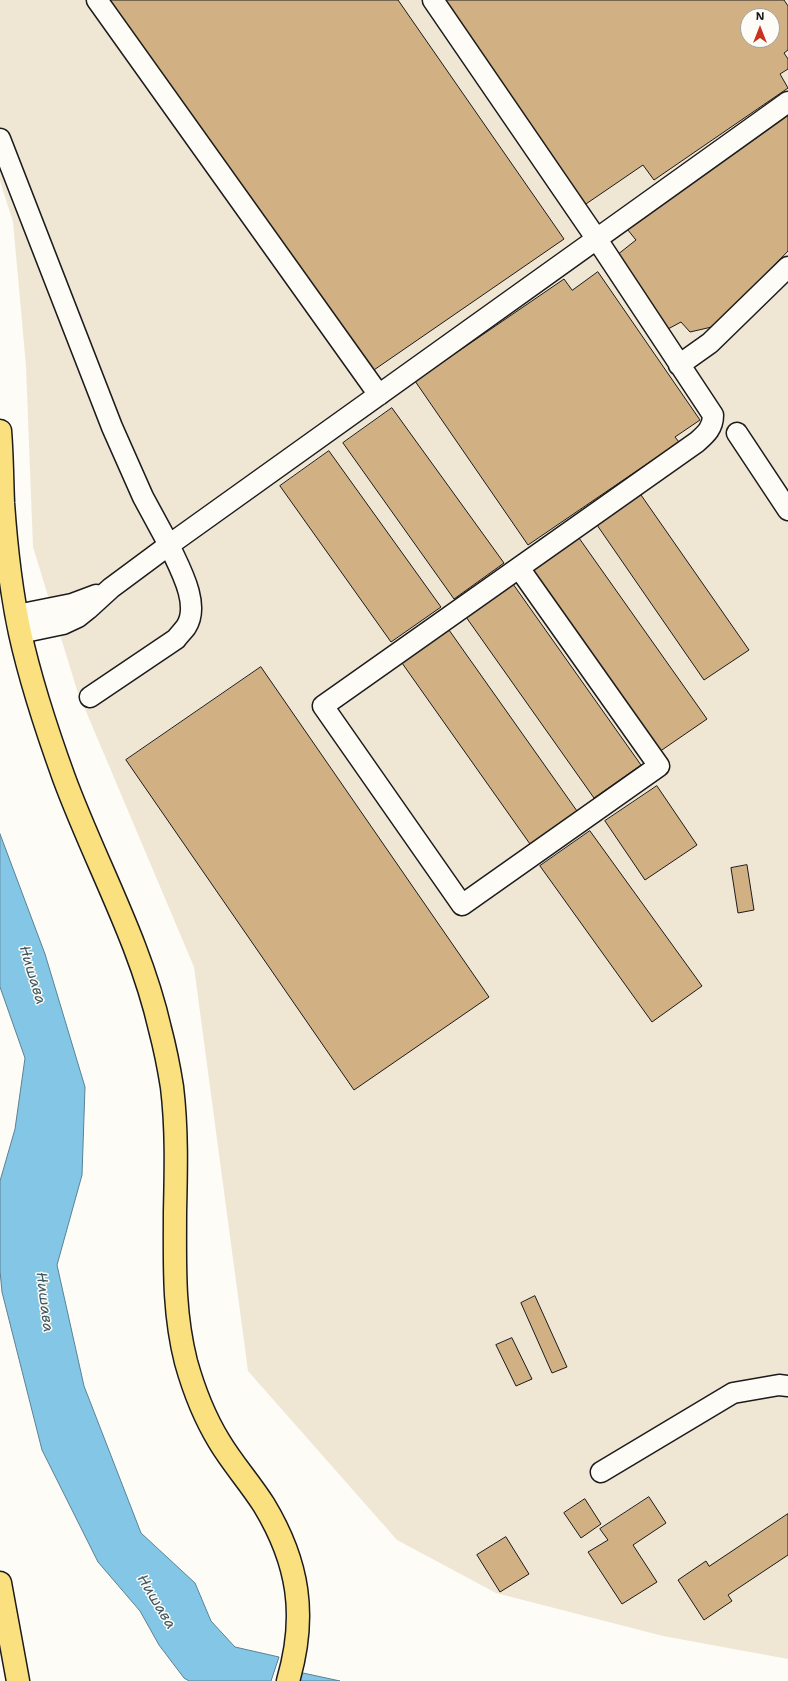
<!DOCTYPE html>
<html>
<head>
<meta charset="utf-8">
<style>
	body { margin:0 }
	#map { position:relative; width:788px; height:1681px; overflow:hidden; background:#fdfcf7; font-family:"Shantell Sans",sans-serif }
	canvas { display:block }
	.north { position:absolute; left:740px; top:8px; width:40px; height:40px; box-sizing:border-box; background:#fdfcf7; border:1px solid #a3a29f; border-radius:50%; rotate:0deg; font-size:11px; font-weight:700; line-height:16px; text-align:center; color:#1c1c1c }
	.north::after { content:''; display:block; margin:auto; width:14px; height:18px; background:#c8321e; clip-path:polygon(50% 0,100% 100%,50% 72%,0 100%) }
</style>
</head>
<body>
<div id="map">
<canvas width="788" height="1681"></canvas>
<div class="north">N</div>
</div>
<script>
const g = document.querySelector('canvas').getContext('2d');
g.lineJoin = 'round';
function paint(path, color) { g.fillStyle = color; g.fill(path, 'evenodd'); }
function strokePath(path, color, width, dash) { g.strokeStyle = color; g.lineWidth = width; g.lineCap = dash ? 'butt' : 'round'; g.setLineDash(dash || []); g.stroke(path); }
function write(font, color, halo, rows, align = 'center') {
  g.font = font + ' "Shantell Sans",sans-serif'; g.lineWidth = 3; g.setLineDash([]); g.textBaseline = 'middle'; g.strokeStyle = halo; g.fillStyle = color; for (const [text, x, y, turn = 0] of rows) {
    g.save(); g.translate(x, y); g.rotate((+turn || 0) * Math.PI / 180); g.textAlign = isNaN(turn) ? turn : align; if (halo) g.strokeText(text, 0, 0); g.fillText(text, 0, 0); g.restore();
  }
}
const built = new Path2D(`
	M0 0H788V1659L663 1636 496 1593 397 1540 248 1371 194 967 77 690 33 547 26 366 13 222 0 181ZM748 16H772V40H748Z`);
const water = new Path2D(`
	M0 834 45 954 85 1087 82 1175 57 1265 84 1386 141 1533 195 1583 211 1621 235 1647 279 1657 271 1681H189L184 1678 159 1645 140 1611 98 1562 42 1450 2 1292 0 1271V1181L15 1129 25 1058 0 987Z
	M303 1673 340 1681H300Z`);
const building = new Path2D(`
	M110 0H398L564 239 371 372Z
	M440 0H784L788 6V50L784 53 788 59V69L780 74 788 88 654 180 643 165 583 206ZM748 16H772V40H748Z
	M788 115V251L716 326 690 332 681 322 668 329 617 255 636 240 627 229Z
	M598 272 700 420 675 437 679 442 528 545 415 381 564 279 572 290Z
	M392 408 504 563 454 599 343 443Z
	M329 451 441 607 391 642 280 486Z
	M641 495 749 650 704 680 597 525Z
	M579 538 707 719 659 752 532 571Z
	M513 584 641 765 594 798 466 617Z
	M449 630 577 811 530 844 402 663Z
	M261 667 489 997 354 1090 126 760Z
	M657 786 697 845 645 880 605 821Z
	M590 831 702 986 652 1022 540 866Z
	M747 865 754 910 738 913 731 868Z
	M535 1296 567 1367 552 1373 521 1303Z
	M512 1338 532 1379 516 1386 496 1345Z
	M649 1497 666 1523 633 1545 657 1582 622 1604 588 1552 608 1540 600 1529Z
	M585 1499 601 1524 581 1538 564 1513Z
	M788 1514V1555L728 1595 732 1601 704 1620 678 1580 706 1561 709 1566Z
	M506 1537 529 1574 500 1592 477 1555Z`);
const minor = new Path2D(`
	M97 0 379 395
	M433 0 596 238 713 415C713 428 706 434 697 442L323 706 462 905 659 766 519 568
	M0 139 112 427 143 497 169 545 111 588 88 609 78 617 63 624 20 633
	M679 365 710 343 788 267
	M737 433 788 510
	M17 615 72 604 96 595
	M90 697 176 639C179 635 183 631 186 627 201 604 179 567 169 545L788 102
	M601 1472 733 1393 779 1385 788 1386`);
const major = new Path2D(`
	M0 431C2 455 2 479 3 503 6 546 11 591 20 633 31 683 47 731 64 778 95 862 140 941 160 1029 165 1048 169 1068 172 1087 177 1128 176 1170 175 1212 175 1263 173 1311 186 1362 193 1387 205 1418 219 1441 232 1463 250 1483 264 1505 299 1563 307 1616 288 1681`);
const highway = new Path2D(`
	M0 1583 18 1681`);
const waterNames = [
	["Нишава",32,975,73],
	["Нишава",44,1302,83],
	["Нишава",156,1602,59]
];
paint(built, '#f0e6d4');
paint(water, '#84c6e5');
strokePath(water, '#5a8295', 1);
paint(building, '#d1b184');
strokePath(building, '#1c1c1c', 1);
strokePath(minor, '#1c1c1c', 23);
strokePath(major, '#1c1c1c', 25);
strokePath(highway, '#1c1c1c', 25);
strokePath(minor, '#fdfcf7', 20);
strokePath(major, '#fbe080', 22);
strokePath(highway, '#fbe080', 22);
write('italic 15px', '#405862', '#fdfcf7', waterNames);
</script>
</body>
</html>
